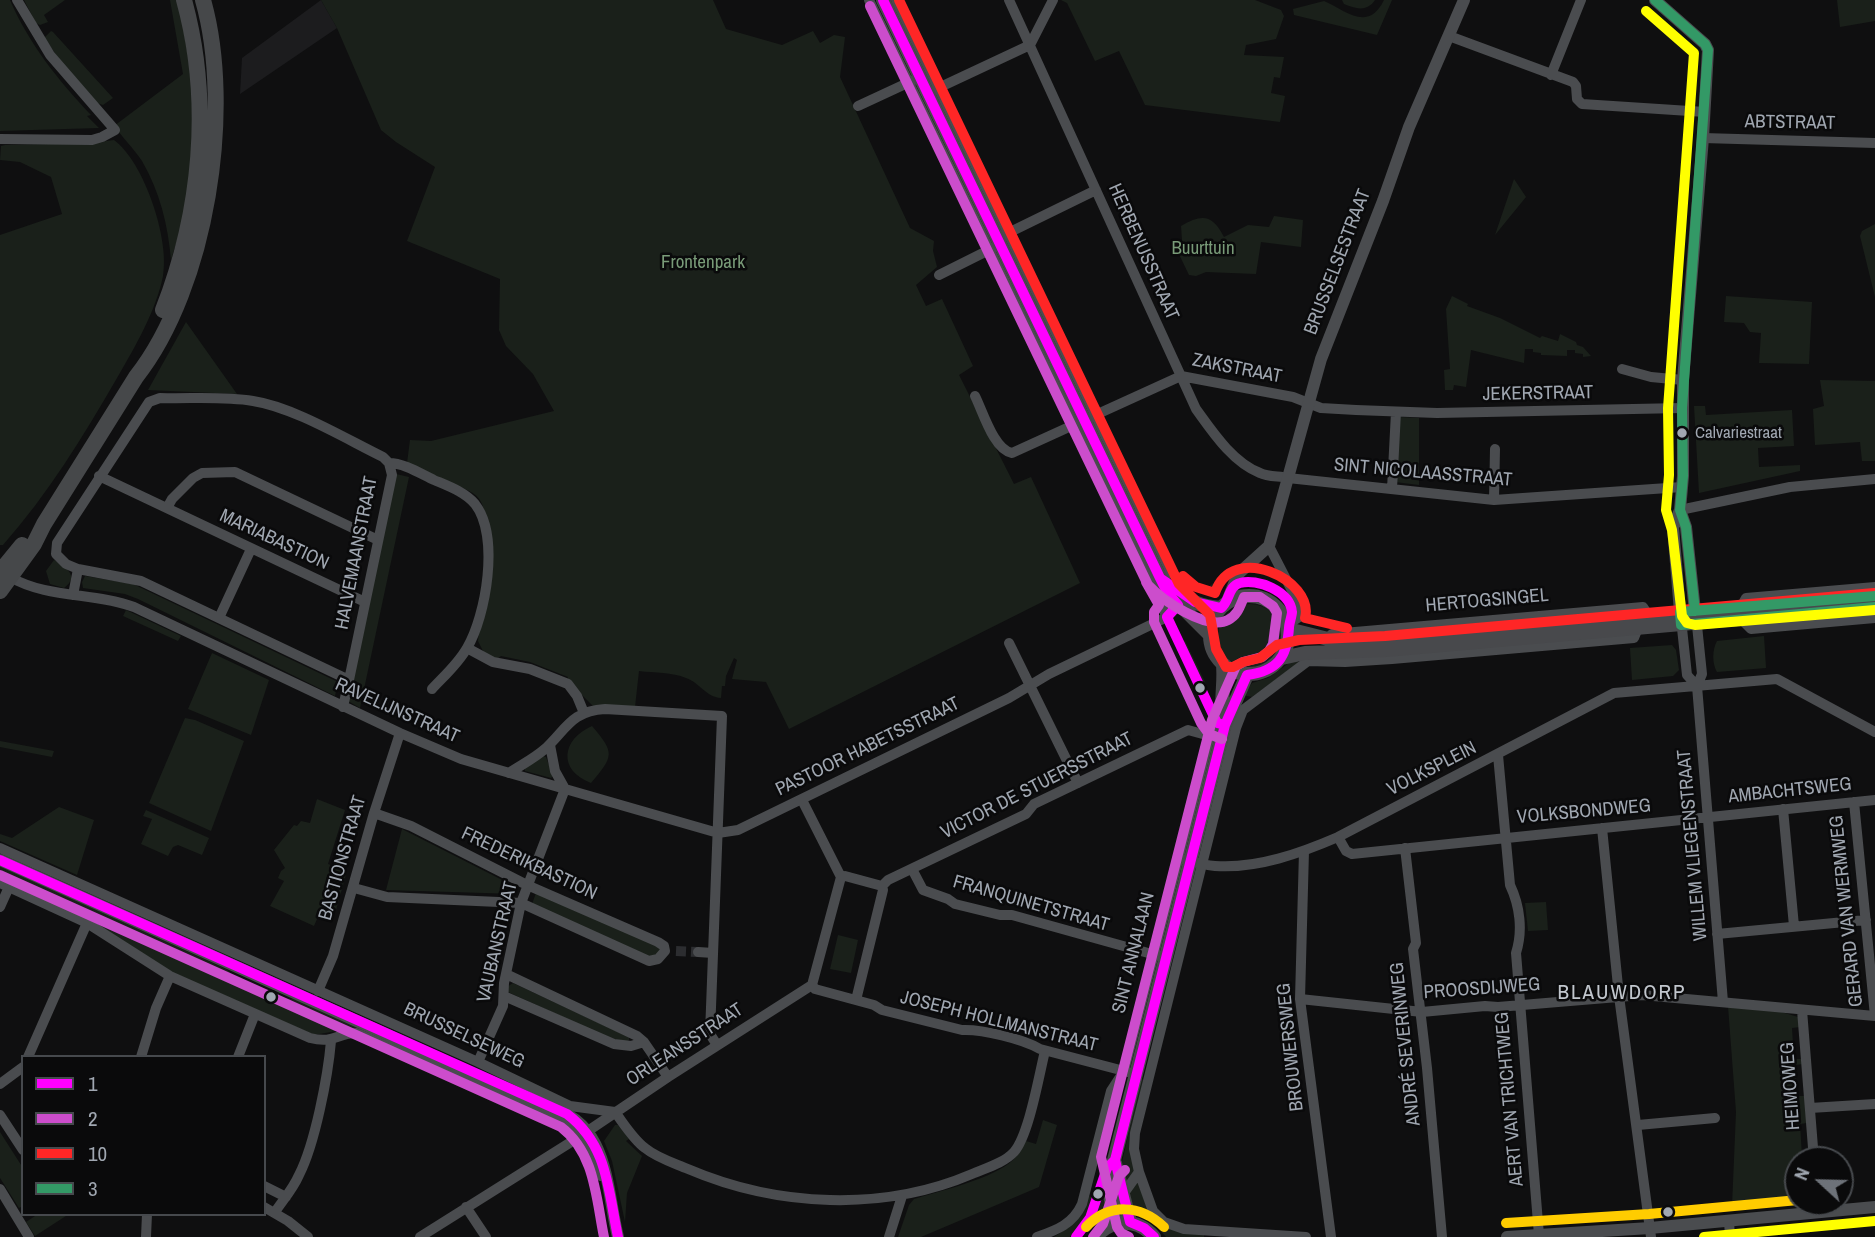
<!DOCTYPE html>
<meta charset="utf-8">
<style>
body{margin:0}
#map{position:relative;width:1875px;height:1237px;overflow:hidden;background:#0f0f10;font-family:"Archivo Narrow",sans-serif}
canvas{display:block}
.legend{position:absolute;left:21px;top:1055px;width:245px;height:161px;box-sizing:border-box;background:#0a0a0b;border:2px solid #46494d;margin:0;padding:9px 12px;list-style:none;font-size:21px;color:#a0a7b1}
.legend li{display:flex;align-items:center;gap:14px;height:35px}
.legend b{width:35px;border:2px solid #46494d}
.north{position:absolute;left:1784px;top:1146px;width:70px;height:70px;box-sizing:border-box;background:#0a0a0b;border:2px solid #46494d;border-radius:50%;rotate:292deg;font-size:19px;font-weight:700;line-height:28px;text-align:center;color:#a0a7b1}
.north::after{content:'';display:block;margin:auto;width:24px;height:32px;background:#6d7279;clip-path:polygon(50% 0,100% 100%,50% 72%,0 100%)}
</style>
<div id="map">
<canvas width="1875" height="1237"></canvas>
<ul class="legend">
<li><b style="height:9px;background:#f0f"></b>1</li>
<li><b style="height:9px;background:#cc4dcc"></b>2</li>
<li><b style="height:9px;background:#ff2626"></b>10</li>
<li><b style="height:9px;background:#396"></b>3</li>
</ul>
<div class="north">N</div>
</div>
<script>
const g = document.querySelector('canvas').getContext('2d');
g.lineJoin = 'round';
function fill(path, color) { g.fillStyle = color; g.fill(path, 'evenodd'); }
function strokePath(path, color, width, dash) { g.strokeStyle = color; g.lineWidth = width; g.lineCap = dash ? 'butt' : 'round'; g.setLineDash(dash || []); g.stroke(path); }
function label(font, color, halo, rows, align = 'center') {
  g.font = font + ' "Archivo Narrow",sans-serif'; g.lineWidth = 5; g.setLineDash([]); g.textBaseline = 'middle'; g.strokeStyle = halo; g.fillStyle = color; for (const [text, x, y, turn = 0] of rows) {
    g.save(); g.translate(x, y); g.rotate((+turn || 0) * Math.PI / 180); g.textAlign = isNaN(turn) ? turn : align; if (halo) g.strokeText(text, 0, 0); g.fillText(text, 0, 0); g.restore();
  }
}
fill(new Path2D(`
 M321,0L337,28L240,94L242,58Z`), '#1c1c1e');
fill(new Path2D(`
 M0,0H10C29,44 58,80 91,115L87,116L99,128L0,131Z
 M24,0H65L44,15L48,22L40,25L36,23Z
 M170,0H179L196,109L190,199L171,260C168,225 160,192 142,161C134,149 123,138 114,126L183,74Z
 M321,0H713L726,29L782,45L813,31L820,43L834,35L845,37L840,77L910,228L934,241L933,251L937,267L916,285L926,306L942,299L973,366L959,375L1014,484L1031,477L1080,583L789,729L766,682L732,679L737,660L734,658L726,676L725,686H722L721,698C706,697 700,683 686,678C672,672 655,673 639,671L635,707L593,706L567,680L568,677L530,662L501,656L497,659L484,653L478,641C483,614 492,526 482,504C479,497 474,493 467,490L407,463L410,440L431,441L554,411L533,374L506,346L499,330L500,279L407,241L435,167L396,142L381,130L337,28Z
 M1061,0H1255L1281,10L1284,16L1276,39L1246,45L1244,55L1284,57L1280,78L1274,77L1271,93L1285,96L1280,122L1145,105L1119,51L1095,61L1067,3Z
 M1342,0H1375C1367,12 1356,9 1344,4Z
 M1384,0H1392L1377,35L1294,15L1293,9L1324,1C1345,10 1368,33 1384,0Z
 M1837,0H1875V21L1840,27Z
 M51,31L53,32L113,98L103,105L97,103L65,67L44,38Z
 M114,140C144,162 170,239 163,276C156,311 135,347 117,378C83,437 48,494 3,545H0V235L62,214L51,177L20,162L0,160L1,146L5,145L92,143Z
 M1514,179L1526,197L1495,235Z
 M1274,216L1303,220L1301,247L1261,242L1256,274L1206,272L1196,276L1189,275L1175,246L1182,240L1181,226C1202,214 1212,214 1224,237L1248,225L1269,227Z
 M1875,224V297L1860,236L1862,231Z
 M1452,296L1468,304L1467,306L1500,318L1540,338L1542,336L1558,341L1560,334L1576,342L1577,345L1583,347L1591,356L1583,357V354L1575,353V350H1567V356L1541,355V353L1533,352V349H1525L1524,363L1471,350L1466,387L1454,385L1453,390H1445L1444,370L1450,369L1446,309Z
 M1726,296L1812,302L1809,364L1759,363L1761,333L1750,332L1744,323L1724,322Z
 M186,322L237,394L148,390Z
 M1820,380L1875,381V461H1862L1860,442L1815,445L1813,409L1824,406Z
 M1694,406H1705L1706,415L1792,410L1794,446L1758,448L1759,467L1800,465V471L1699,493Z
 M1399,417L1419,418V485L1395,482Z
 M396,474L409,477L360,708L348,701Z
 M54,560C66,567 80,576 64,588L50,584L46,571Z
 M1238,565C1233,577 1220,591 1205,594L1204,590Z
 M85,576L133,584L338,682L335,696L138,599L125,594L83,588L82,582Z
 M1218 636a32 32 0 1 1 64 0a32 32 0 1 1-64 0Z
 M126,610L181,636L178,641L123,616Z
 M1764,636L1766,668L1717,672C1712,664 1712,650 1717,641Z
 M1185,641L1207,686L1203,688L1181,642Z
 M1672,645L1676,650L1679,670L1673,676L1632,680L1630,648Z
 M212,653L269,680L251,735L188,709Z
 M1300,658L1297,664L1252,697L1243,695L1252,683L1268,678L1289,663Z
 M185,718L195,720L244,741L211,831L149,803Z
 M592,726C615,753 614,756 591,783C557,770 562,739 592,726Z
 M0,741L54,751L52,757L0,747Z
 M543,756L546,757L553,776L551,778L525,771V767Z
 M317,799L345,810L328,864L347,871L336,910L323,905L314,926L270,906L284,881L278,878L281,871L285,868L274,850L294,825L297,826L301,821L310,823Z
 M59,807L94,820L77,875L0,841V834L12,838Z
 M146,810L209,838L202,855L178,845L173,847L168,856L141,844L152,819L143,816Z
 M402,829L516,887L517,894L386,890Z
 M0,866L226,969L242,983L274,998L297,999L360,1028H353L314,1035L171,972L0,879Z
 M536,893L661,946V953L648,957L532,904Z
 M1546,902L1548,930L1528,931L1525,903Z
 M838,935L858,940L851,973L830,969Z
 M513,983L629,1037V1040L627,1042L609,1038L508,992L507,987Z
 M1728,1006L1778,1011L1798,1017L1800,1027L1792,1028L1794,1059H1802L1803,1064L1795,1065L1797,1096H1805L1807,1123L1800,1124L1802,1156H1810L1811,1160H1798V1198L1749,1202L1747,1205L1732,1206L1736,1112Z
 M1123,1077L1126,1078L1102,1165L1097,1164L1089,1196L1095,1199C1090,1213 1081,1227 1070,1237H1054L1069,1227L1115,1093Z
 M1141,1079L1145,1080L1132,1135L1152,1213L1204,1235V1237H1166L1153,1222L1132,1210L1122,1162Z
 M1043,1120L1057,1125L1039,1187L921,1237H898L909,1205L914,1199C940,1191 995,1178 1013,1160C1018,1155 1022,1147 1026,1141L1036,1144Z
 M615,1125H618L629,1139L626,1141L642,1156L627,1193L625,1222L612,1161L604,1141Z
 M0,1132L23,1168V1206L19,1208L0,1178Z
 M1104,1187L1107,1211L1088,1228L1082,1237H1078L1093,1218Z
 M38,1214H69L35,1236L26,1222Z`), '#1a201a');
strokePath(new Path2D(`
 M676,951L698,952`), '#2c2d30', 10, [10, 5]);
strokePath(new Path2D(`
 M869,0L1167,617
 M896,0L1171,573L1160,578
 M1009,0L1196,409C1212,431 1232,462 1260,473C1268,477 1279,476 1288,478L1494,500L1682,487
 M1449,36L1573,82L1576,86L1577,99L1582,104L1705,112
 M1030,45L1053,0
 M1551,75L1581,0
 M934,90L1030,45
 M858,106L914,80
 M1703,138L1875,143
 M0,139L92,140L102,137L115,130L50,55L17,0
 M1004,235L1096,190
 M939,275L993,248
 M1622,369L1651,377L1683,380
 M975,396C983,412 994,450 1012,453L1181,376L1293,397L1321,408L1356,410L1437,413L1682,408
 M389,463C404,463 421,474 434,480C448,486 465,492 475,504C500,536 486,616 467,648C458,664 444,676 432,689
 M99,476L365,602
 M1392,489L1396,412
 M1494,500L1495,449
 M167,508L172,499L193,478L202,473L235,472L378,540
 M1680,510L1790,487L1875,479
 M1269,546L1302,610L1299,617L1287,625
 M10,577C48,599 94,592 134,607L400,733L461,759L718,833L738,830L1009,698L1049,674L1167,617L1178,605
 M73,595L78,569
 M1741,607L1746,598L1875,587
 M1696,616L1702,674L1697,686L1723,1002
 M219,618L251,549
 M1681,619L1687,675L1697,686
 M1743,621L1751,629L1875,618
 M1327,639L1332,634L1643,607L1649,616
 M1009,643L1078,783
 M467,648L493,662L530,669L568,684L577,696L584,713
 M343,707L349,680L392,475L389,463L383,457C346,439 293,407 253,401C223,396 190,399 160,398L149,402L57,543L56,554L66,564L78,569L141,581L349,680
 M1498,755L1510,885C1520,906 1523,931 1516,953L1539,1235
 M509,773C521,765 535,758 546,748C567,728 572,711 605,709L722,716L710,1034L717,1045
 M802,800L841,877
 M1783,809L1794,926
 M374,813L411,826L527,885L658,942L664,946L665,951
 M1602,828L1619,996L1651,1237
 M1338,837L1346,851L1352,854L1875,800
 M0,848L478,1062L570,1106L615,1112
 M1405,848L1416,943L1413,949L1427,1068L1442,1237
 M1304,851L1300,999L1331,1237
 M1178,858C1190,861 1203,865 1215,866C1257,869 1301,853 1338,837L1614,693L1777,679L1875,732
 M912,869L923,890L948,899L955,904L1000,915H1012L1159,956
 M841,877L845,876L882,886
 M0,883L87,923L170,976L310,1038C335,1044 336,1033 357,1033L538,1112L552,1111
 M882,886L888,880L1026,814L1034,804L1188,730L1210,736
 M354,888L387,897L521,903L649,961L658,959L665,951
 M0,907L9,887
 M1717,934L1866,920
 M698,952L713,953
 M506,974L637,1036L644,1042L668,1077
 M812,985L815,989L874,1005L882,1010L962,1030C982,1029 1023,1039 1040,1049L1128,1072
 M812,985L841,877
 M318,991L333,956L374,813L400,733
 M504,996L614,1044L631,1046L644,1042
 M1300,999L1422,1012L1485,1006L1498,1007L1642,995L1875,1016L1854,802
 M856,1000L883,890L882,886
 M1802,1010L1814,1160
 M28,1057L87,923
 M141,1057L156,1008L170,976
 M238,1057L255,1014
 M478,1062L503,1006L504,983L521,903L565,789L555,771L550,745
 M0,1084L23,1067
 M1810,1108L1875,1104
 M615,1112C624,1124 633,1139 645,1148C657,1158 674,1163 688,1169C777,1207 883,1212 972,1174C986,1168 1004,1163 1014,1152C1029,1135 1039,1075 1045,1051
 M0,1115L23,1150
 M1638,1125L1715,1118
 M264,1186L286,1197
 M0,1189L29,1237
 M1124,1193L1139,1172
 M1817,1202L1818,1213
 M264,1207L288,1221L308,1237
 M466,1207L486,1237
 M275,1212C283,1200 293,1189 299,1175C315,1144 328,1076 331,1041
 M1729,1221L1730,1237
 M146,1237L147,1214
 M420,1237L579,1137L668,1077L812,985
 M889,1237L902,1196
 M1037,1237C1057,1230 1073,1224 1082,1204L1111,1091L1124,1071L1210,736L1224,729
 M1306,1237L1184,1229L1164,1222L1153,1211L1139,1172L1134,1149L1135,1133L1236,728L1243,710L1308,661L1345,662L1392,659L1634,638L1638,628`), '#4a4c4f', 10);
strokePath(new Path2D(`
 M1655,0L1705,44L1708,50L1703,138L1683,380V476L1680,510L1673,527L1680,612
 M1680,510L1686,527L1695,611
 M1226,604L1238,574L1269,546L1321,359L1383,201L1409,127L1464,0
 M0,860L547,1107C609,1120 606,1188 618,1237
 M553,1112L586,1145L601,1175
 M1507,1237L1650,1228L1875,1207`), '#4a4c4f', 12);
strokePath(new Path2D(`
 M883,0L1167,592L1210,635
 M1173,586C1187,601 1201,607 1221,608
 M1210 635a39 39 0 1 1 78 0a39 39 0 1 1-78 0Z
 M1288,629L1340,642H1363L1875,596
 M1282,658L1305,653L1386,650L1875,607
 M1223,665C1225,685 1219,705 1225,725
 M1115,1163L1130,1222
 M1115,1223L1110,1194V1176L1225,725L1247,675
 M1096,1237C1111,1218 1138,1218 1154,1237`), '#48494c', 14);
strokePath(new Path2D(`
 M163,310C201,212 212,102 184,0
 M0,572L22,545
 M0,591L34,544L44,524L136,377C207,287 234,109 203,0`), '#46484a', 16);
strokePath(new Path2D(`
 M883,0L1160,578L1195,602L1221,608C1230,601 1228,586 1240,583C1257,578 1290,591 1292,612C1292,616 1289,623 1289,628C1287,657 1278,671 1247,675L1225,725L1115,1160L1130,1222L1144,1228L1154,1237
 M1159,576L1167,592L1178,605L1167,617L1217,723L1225,725
 M0,860L567,1114C608,1145 608,1190 618,1237
 M1076,1237L1090,1218L1107,1168L1115,1160`), '#f0f', 10);
strokePath(new Path2D(`
 M870,6L1148,585C1162,600 1207,631 1228,620C1238,615 1240,606 1244,597H1260L1273,606L1277,613L1273,644L1269,651L1262,657L1243,662L1236,666L1212,720L1101,1157L1117,1227L1121,1233L1129,1237
 M1146,582L1159,605L1154,612V622L1201,723L1209,734L1222,739
 M0,875L561,1127C595,1153 596,1198 604,1237
 M1093,1237L1103,1224L1119,1176L1125,1170`), '#cc4dcc', 10);
strokePath(new Path2D(`
 M899,0L1179,584L1210,615L1216,649L1226,667H1233L1243,662L1260,658L1277,645L1299,640L1385,636L1874,593
 M1183,576L1196,587L1215,593C1232,541 1315,580 1305,618L1347,628`), '#ff2626', 10);
strokePath(new Path2D(`
 M1655,0L1705,44L1708,50L1682,408L1683,476L1680,510L1686,527L1695,611
 M1875,596L1680,612L1681,625L1875,607`), '#396', 10);
strokePath(new Path2D(`
 M1646,11L1694,53L1668,408L1669,475L1666,510L1672,530L1682,616L1687,623L1695,625L1875,610
 M1704,1237L1875,1221`), '#ff0', 10);
strokePath(new Path2D(`
 M1506,1223L1649,1214L1798,1200
 M1086,1227C1109,1203 1140,1204 1164,1227`), '#fc0', 10);
for (const [x, y, r, color] of [
 [1682,433,6,"#a0a7b1"],
 [1200,688,6,"#a0a7b1"],
 [271,997,6,"#a0a7b1"],
 [1098,1194,6,"#a0a7b1"],
 [1668,1212,6,"#a0a7b1"]
]) { const dot = new Path2D(); dot.arc(x, y, r, 0, 2 * Math.PI); g.fillStyle = color; g.fill(dot); strokePath(dot, '#0a0a0b', 2.5); }
label('17px', '#a0a7b1', '#0a0a0b', [
 ["Calvariestraat",1695,433]
], 'left');
label('19px', '#a0a7b1', '#0a0a0b', [
 ["ABTSTRAAT",1790,123,1],
 ["HERBENUSSTRAAT",1143,252,66],
 ["BRUSSELSESTRAAT",1338,262,-69],
 ["ZAKSTRAAT",1237,369,11],
 ["JEKERSTRAAT",1538,394,-1],
 ["SINT NICOLAASSTRAAT",1423,473,5],
 ["MARIABASTION",274,540,25],
 ["HALVEMAANSTRAAT",357,553,-79],
 ["HERTOGSINGEL",1487,601,-5],
 ["RAVELIJNSTRAAT",397,711,24],
 ["PASTOOR HABETSSTRAAT",868,747,-26],
 ["VOLKSPLEIN",1432,769,-27],
 ["VICTOR DE STUERSSTRAAT",1037,786,-27],
 ["AMBACHTSWEG",1790,791,-6],
 ["VOLKSBONDWEG",1584,812,-5],
 ["WILLEM VLIEGENSTRAAT",1693,845,-95],
 ["BASTIONSTRAAT",343,858,-74],
 ["FREDERIKBASTION",529,864,25],
 ["FRANQUINETSTRAAT",1031,904,16],
 ["GERARD VAN WERMWEG",1847,911,-96],
 ["VAUBANSTRAAT",498,942,-77],
 ["SINT ANNALAAN",1134,953,-76],
 ["PROOSDIJWEG",1482,989,-4],
 ["JOSEPH HOLLMANSTRAAT",999,1022,14],
 ["BRUSSELSEWEG",464,1036,25],
 ["ANDRÉ SEVERINWEG",1406,1044,-96],
 ["ORLEANSSTRAAT",685,1045,-33],
 ["BROUWERSWEG",1291,1047,-96],
 ["HEIMOWEG",1791,1086,-94],
 ["AERT VAN TRICHTWEG",1510,1099,-95]
]);
label('19px', '#799b78', '#0a0a0b', [
 ["Buurttuin",1203,249],
 ["Frontenpark",703,263]
]);
g.letterSpacing = '2px';
label('21px', '#c1c6cd', '#0a0a0b', [
 ["BLAUWDORP",1622,993]
]);
g.letterSpacing = '0px';
</script>
